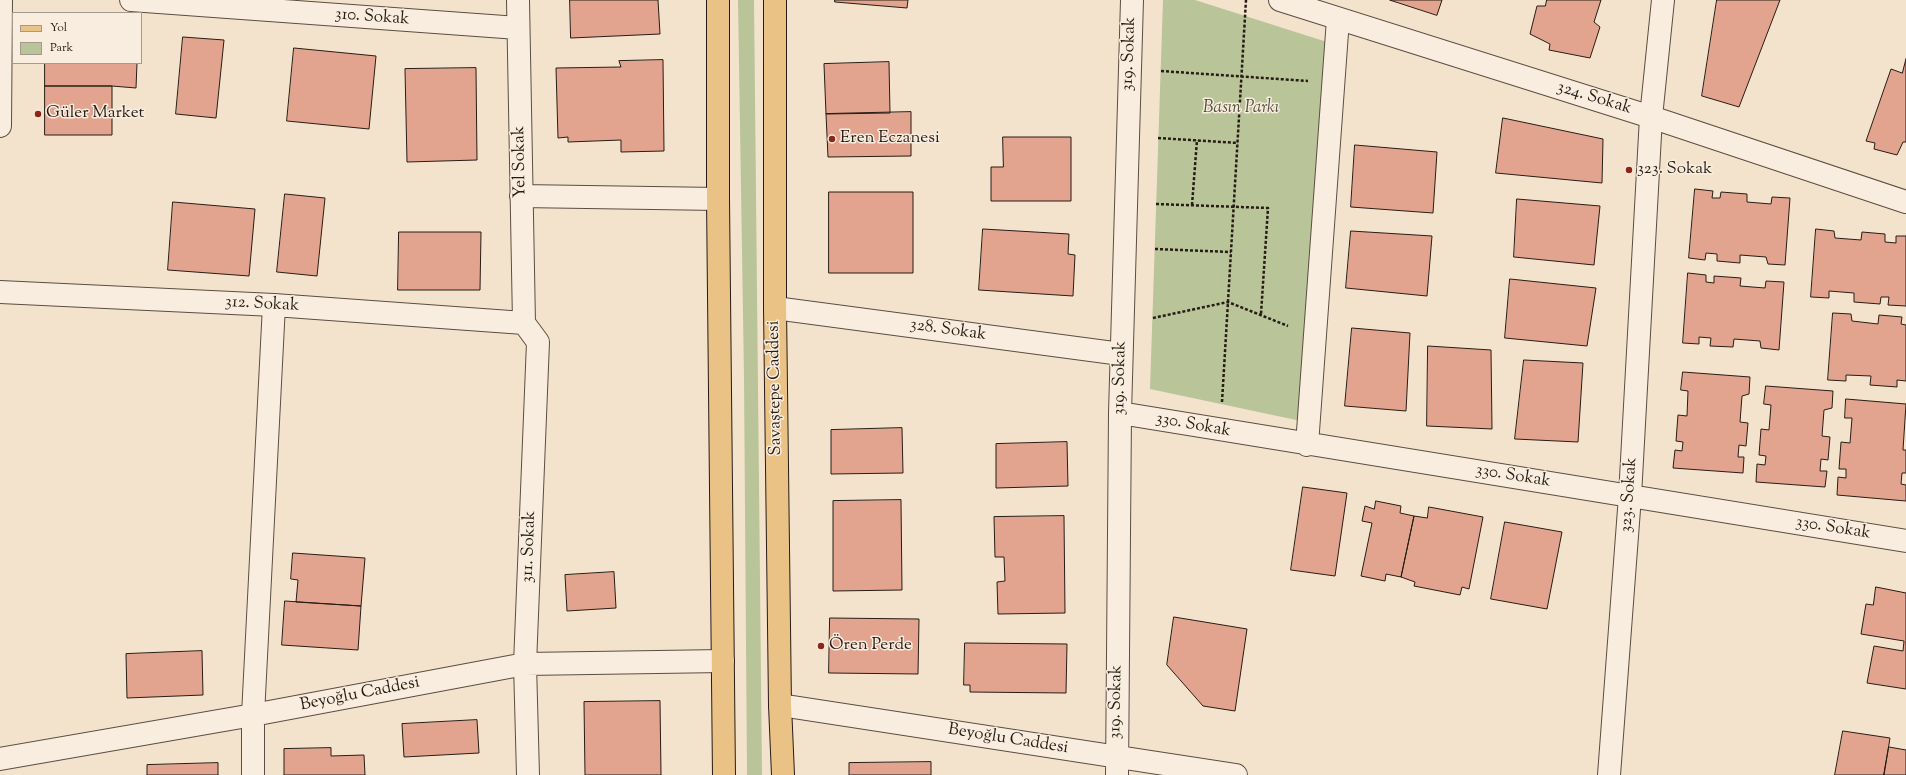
<!DOCTYPE html>
<meta charset="utf-8">
<style>
body{margin:0}
#map{position:relative;width:1906px;height:775px;overflow:hidden;background:#f4e3cc;font-family:"Sorts Mill Goudy",serif}
canvas{display:block}
.legend{position:absolute;left:12px;top:12px;width:130px;height:52px;box-sizing:border-box;background:#f8edde;border:1px solid #a4998d;margin:0;padding:5px 7px;list-style:none;font-size:12px;color:#271c14}
.legend li{display:flex;align-items:center;gap:8px;height:20px}
.legend b{width:20px;border:1px solid #a4998d}
</style>
<div id="map">
<canvas width="1906" height="775"></canvas>
<ul class="legend">
<li><b style="height:5px;background:#eac286"></b>Yol</li>
<li><b style="height:11px;background:#b9c499"></b>Park</li>
</ul>
</div>
<script>
const g = document.querySelector('canvas').getContext('2d');
g.lineJoin = 'round';
function fill(path, color) { g.fillStyle = color; g.fill(path, 'evenodd'); }
function strokePath(path, color, width, dash) { g.strokeStyle = color; g.lineWidth = width; g.lineCap = dash ? 'butt' : 'round'; g.setLineDash(dash || []); g.stroke(path); }
function label(font, color, halo, rows, align = 'center') {
  g.font = font + ' "Sorts Mill Goudy",serif'; g.lineWidth = 3; g.setLineDash([]); g.textBaseline = 'middle'; g.strokeStyle = halo; g.fillStyle = color; for (const [text, x, y, turn = 0] of rows) {
    g.save(); g.translate(x, y); g.rotate((+turn || 0) * Math.PI / 180); g.textAlign = isNaN(turn) ? turn : align; if (halo) g.strokeText(text, 0, 0); g.fillText(text, 0, 0); g.restore();
  }
}
fill(new Path2D(`
 M738,0H754L762,775H747L744,378Z
 M1163,0H1195L1327,42L1301,421L1150,389Z`), '#b9c499');
const building = new Path2D(`
 M570,0H658L660,34L571,38Z
 M835,0H908L907,8L835,2Z
 M1390,0H1442L1437,15Z
 M1547,0H1601L1594,22L1600,27L1590,58L1549,50L1550,44L1530,34L1537,6H1545Z
 M1717,0H1780L1739,107L1702,96Z
 M183,37L224,40L216,118L176,114Z
 M294,48L376,56L369,129L287,121Z
 M1906,59V142H1903L1897,155L1874,149L1875,143L1866,141L1891,69L1902,73Z
 M663,60L664,151L621,152V140L568,142V137L558,138L556,68L621,67L619,61Z
 M889,62L890,113L826,114L824,64Z
 M45,63H137L136,88L112,86H45Z
 M476,68L477,160L407,162L405,69Z
 M45,86H112V135H45Z
 M911,112V156L828,157L826,114Z
 M1503,118L1603,139L1602,183L1496,173Z
 M1003,137H1071V201H991V167H1003Z
 M1355,145L1437,152L1433,213L1351,207Z
 M1695,189L1713,191L1712,198H1720L1721,192L1747,194V202L1771,204L1772,197L1790,198L1785,265L1768,264L1766,257L1740,255V263L1717,261V254L1706,253L1705,260L1689,258Z
 M829,192H913V273H829Z
 M285,194L325,198L317,276L277,272Z
 M1517,199L1600,206L1594,265L1514,257Z
 M173,202L255,209L249,276L168,270Z
 M983,229L1069,234L1068,254L1075,255L1073,296L979,290Z
 M1816,229L1834,231L1835,238L1861,240L1862,232L1885,234V242L1896,243V236H1906V306L1888,305L1889,297H1881L1880,304L1854,302V293L1829,291V298L1811,297Z
 M1351,231L1432,236L1427,296L1346,288Z
 M399,232H481L480,290H398Z
 M1688,273L1706,275V282L1714,283V276L1741,278L1740,286L1765,288L1766,281L1784,282L1779,350L1761,348L1760,341L1734,339L1733,347L1710,346L1711,338L1699,337V344L1683,343Z
 M1510,279L1596,288L1587,346L1505,338Z
 M1833,313L1851,314L1852,321L1878,324L1879,315L1902,317L1901,324L1906,325V381L1897,380V387L1870,385L1871,376L1846,375V381L1828,380Z
 M1352,328L1410,333L1406,411L1345,406Z
 M1428,346L1491,350L1492,429L1427,426Z
 M1524,360L1583,363L1578,442L1515,439Z
 M1683,372L1750,377L1749,394L1742,396L1740,422L1748,423L1746,446L1739,445L1738,457H1744L1743,473L1673,468L1675,450L1682,451L1683,442L1676,441L1678,415L1687,416L1688,391L1681,390Z
 M1766,386L1833,391L1832,408L1824,410L1822,436L1830,437L1828,460L1821,459L1820,471H1827L1825,487L1756,482L1757,464L1765,465L1766,456L1759,455L1761,429L1769,430L1771,405L1764,404Z
 M1846,399L1906,404L1903,450H1906V473H1902L1901,484L1906,485V501L1837,495L1838,477L1846,478V469H1839L1841,442L1850,443L1852,418H1845Z
 M902,428L903,473L831,474V430Z
 M1067,442L1068,486L996,488V444Z
 M1303,487L1347,493L1335,576L1291,570Z
 M901,500L902,590L833,591V501Z
 M1376,501L1401,506L1400,513L1414,516L1401,577L1386,574L1385,581L1361,576L1372,523L1362,521L1365,506L1374,509Z
 M1429,507L1483,517L1469,589L1462,587L1460,595L1414,586L1415,582L1401,577L1414,516L1427,518Z
 M1064,516L1065,613L998,614L997,582L1005,581L1004,557H995L994,517Z
 M1505,522L1562,532L1547,609L1491,599Z
 M293,553L365,558L361,606L296,602L298,580L291,579Z
 M614,572L616,608L567,611L565,575Z
 M1876,587L1906,593V689L1867,683L1874,646L1903,651L1904,641L1861,634L1866,604L1873,605Z
 M285,601L361,606L358,650L282,645Z
 M1174,617L1247,629L1235,711L1203,706L1167,665Z
 M830,618L919,619L918,674L829,673Z
 M965,643L1067,644L1066,693L970,692V685H964Z
 M202,651L203,695L127,698L126,654Z
 M660,701L661,775H585L584,702Z
 M477,720L479,753L404,757L402,724Z
 M1843,731L1890,738L1884,775H1835Z
 M1889,747L1906,750V775H1884Z
 M331,748V756L364,755L365,775H284V749Z
 M931,762V775H849V763Z
 M218,763V775H147V765Z`);
fill(building, '#e2a48f');
strokePath(building, '#271c14', 1);
const minor = new Path2D(`
 M131,0L518,28
 M518,0L524,323
 M1280,0L1651,117L1906,202
 M0,126L1,0
 M521,196L718,199
 M0,292L274,305L524,323
 M775,308L1121,354
 M524,323L538,342L525,664L528,775
 M1120,413L1906,541
 M1307,445L1338,19
 M780,705L1236,775
 M0,759L253,715L525,664L723,661
 M253,775V715L274,305
 M1117,775L1120,413L1132,0
 M1609,775L1630,496L1651,117L1663,0`);
const major = new Path2D(`
 M718,0V199L724,775
 M775,0V308L780,705L783,775`);
strokePath(minor, '#5a4e42', 24);
strokePath(major, '#271c14', 24);
strokePath(new Path2D(`
 M1161,71L1308,81
 M1158,138L1238,143
 M1156,204L1268,208L1261,314
 M1192,205L1197,140
 M1155,249L1231,252
 M1153,318L1228,302L1288,326
 M1222,402L1246,0`), '#271c14', 2.5, [3, 2]);
strokePath(minor, '#f8edde', 22);
strokePath(major, '#eac286', 22);
for (const [x, y, r, color] of [
 [38,114,4,"#8f2418"],
 [832,139,4,"#8f2418"],
 [1629,170,4,"#8f2418"],
 [821,646,4,"#8f2418"]
]) { const dot = new Path2D(); dot.arc(x, y, r, 0, 2 * Math.PI); g.fillStyle = color; g.fill(dot); strokePath(dot, '#f8edde', 1.5); }
label('17px', '#271c14', '#f8edde', [
 ["310. Sokak",372,18,4],
 ["319. Sokak",1130,54,-88],
 ["324. Sokak",1594,99,17],
 ["Yel Sokak",521,162,-91],
 ["312. Sokak",262,305,3],
 ["328. Sokak",948,331,8],
 ["319. Sokak",1121,378,-89],
 ["Savaştepe Caddesi",776,388,-91],
 ["330. Sokak",1193,426,10],
 ["330. Sokak",1513,477,9],
 ["323. Sokak",1630,495,-86],
 ["330. Sokak",1833,529,9],
 ["311. Sokak",530,547,-88],
 ["Beyoğlu Caddesi",360,695,-11],
 ["319. Sokak",1117,702,-89],
 ["Beyoğlu Caddesi",1008,740,9]
]);
label('italic 17px', '#534e3c', '#f8edde', [
 ["Basın Parkı",1241,109]
]);
label('17px', '#271c14', '#f8edde', [
 ["Güler Market",46,114],
 ["Eren Eczanesi",840,139],
 ["323. Sokak",1637,170],
 ["Ören Perde",829,646]
], 'left');
</script>
